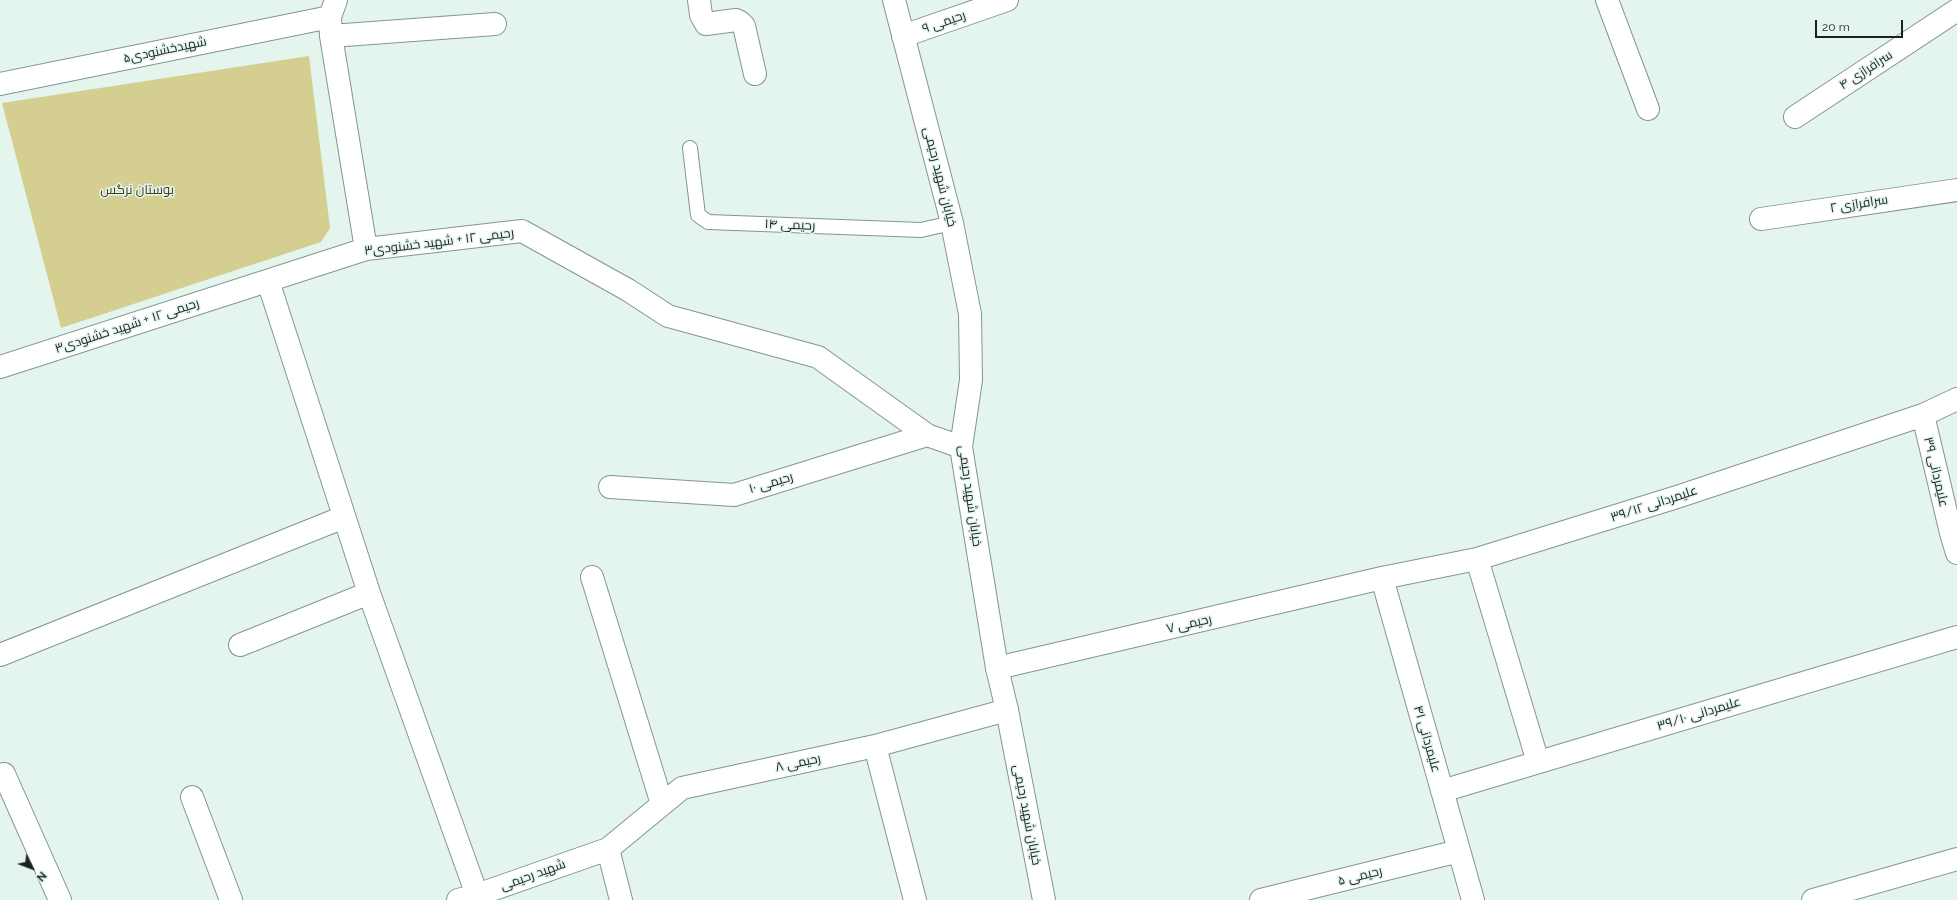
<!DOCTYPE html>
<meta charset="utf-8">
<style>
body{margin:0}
#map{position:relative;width:1957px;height:900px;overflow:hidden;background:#e4f5ee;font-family:Raleway,sans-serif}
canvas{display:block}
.north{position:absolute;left:12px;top:848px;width:40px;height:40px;-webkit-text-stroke:3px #e4f5ee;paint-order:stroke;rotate:132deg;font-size:11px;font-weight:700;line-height:16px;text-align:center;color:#1c2220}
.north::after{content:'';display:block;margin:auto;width:14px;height:18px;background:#1c2220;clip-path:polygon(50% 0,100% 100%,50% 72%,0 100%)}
.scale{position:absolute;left:1815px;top:20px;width:88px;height:18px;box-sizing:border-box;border:2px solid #1c2220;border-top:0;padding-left:5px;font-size:12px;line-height:14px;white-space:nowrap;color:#1c2220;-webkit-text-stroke:3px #e4f5ee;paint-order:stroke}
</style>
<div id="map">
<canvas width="1957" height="900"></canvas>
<div class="north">N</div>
<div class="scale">20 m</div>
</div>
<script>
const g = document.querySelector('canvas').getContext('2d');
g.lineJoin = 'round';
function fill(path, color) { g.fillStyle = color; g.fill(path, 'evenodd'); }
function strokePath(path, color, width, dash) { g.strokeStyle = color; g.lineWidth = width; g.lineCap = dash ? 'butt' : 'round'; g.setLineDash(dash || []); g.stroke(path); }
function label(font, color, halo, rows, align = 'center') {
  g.font = font + ' Raleway,Cairo,sans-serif'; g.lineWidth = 3; g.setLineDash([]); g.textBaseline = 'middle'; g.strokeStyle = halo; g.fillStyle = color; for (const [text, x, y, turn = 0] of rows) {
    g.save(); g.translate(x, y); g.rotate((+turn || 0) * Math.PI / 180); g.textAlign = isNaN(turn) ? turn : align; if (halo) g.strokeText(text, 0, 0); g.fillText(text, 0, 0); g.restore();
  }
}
fill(new Path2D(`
 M309,56L330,228L321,242L61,328L2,103Z`), '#d5ce91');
const service = new Path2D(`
 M690,148L698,215L708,222L921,230L952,223`);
const minor = new Path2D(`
 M336,0L330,17L331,36L366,249
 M699,0L701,15L706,24L736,20L740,22L744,26L755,74
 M1607,0L1648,109
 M331,36L495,24
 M903,36L1007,0
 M0,84L330,17
 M1795,117L1957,10
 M1761,219L1957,190
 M268,281L369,593L477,895
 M0,367L366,249L522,231L628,290L668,316L818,357L927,435L961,447
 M1923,415L1951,533L1957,553
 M610,487L734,495L927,435
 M1477,559L1538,762
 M592,577L662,804
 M1382,578L1473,900
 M240,645L369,593
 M0,655L344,517
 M997,668L1382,578L1477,559L1677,497L1923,415L1957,399
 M875,746L915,900
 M4,774L60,900
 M1442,791L1957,637
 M192,797L231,900
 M608,849L621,900
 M458,900L477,895L608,849L682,788L875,746L1007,710
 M1261,900L1459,851
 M1813,900L1957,859`);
const tertiary = new Path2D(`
 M894,0L952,223L970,314L971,380L961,447L997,668L1007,710L1044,900`);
strokePath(service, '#85958f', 16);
strokePath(minor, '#85958f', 24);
strokePath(tertiary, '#85958f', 24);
strokePath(service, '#fff', 14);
strokePath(minor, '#fff', 22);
strokePath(tertiary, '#fff', 22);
label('13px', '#1c2220', '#e4f5ee', [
 ["رحیمی ۹",944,22,-19],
 ["شهیدخشنودی۵",165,50,-12],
 ["سرافرازی ۴",1866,70,-33],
 ["خیابان شهید رحیمی",940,177,76],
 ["سرافرازی ۲",1859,204,-9],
 ["رحیمی ۱۴",790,225,2],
 ["رحیمی ۱۲ + شهید خشنودی۳",439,242,-7],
 ["رحیمی ۱۲ + شهید خشنودی۳",127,326,-18],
 ["علیمردانی ۳۹",1936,472,77],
 ["رحیمی ۱۰",771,483,-17],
 ["خیابان شهید رحیمی",970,496,82],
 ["علیمردانی ۳۹/۱۲",1654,504,-18],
 ["رحیمی ۷",1189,624,-13],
 ["علیمردانی ۳۹/۱۰",1699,714,-17],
 ["علیمردانی ۴۱",1427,739,74],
 ["رحیمی ۸",798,763,-12],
 ["خیابان شهید رحیمی",1027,815,79],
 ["شهید رحیمی",533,875,-20],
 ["رحیمی ۵",1360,876,-14]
]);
label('13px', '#413d18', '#e4f5ee', [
 ["بوستان نرگس",137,190]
]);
</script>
